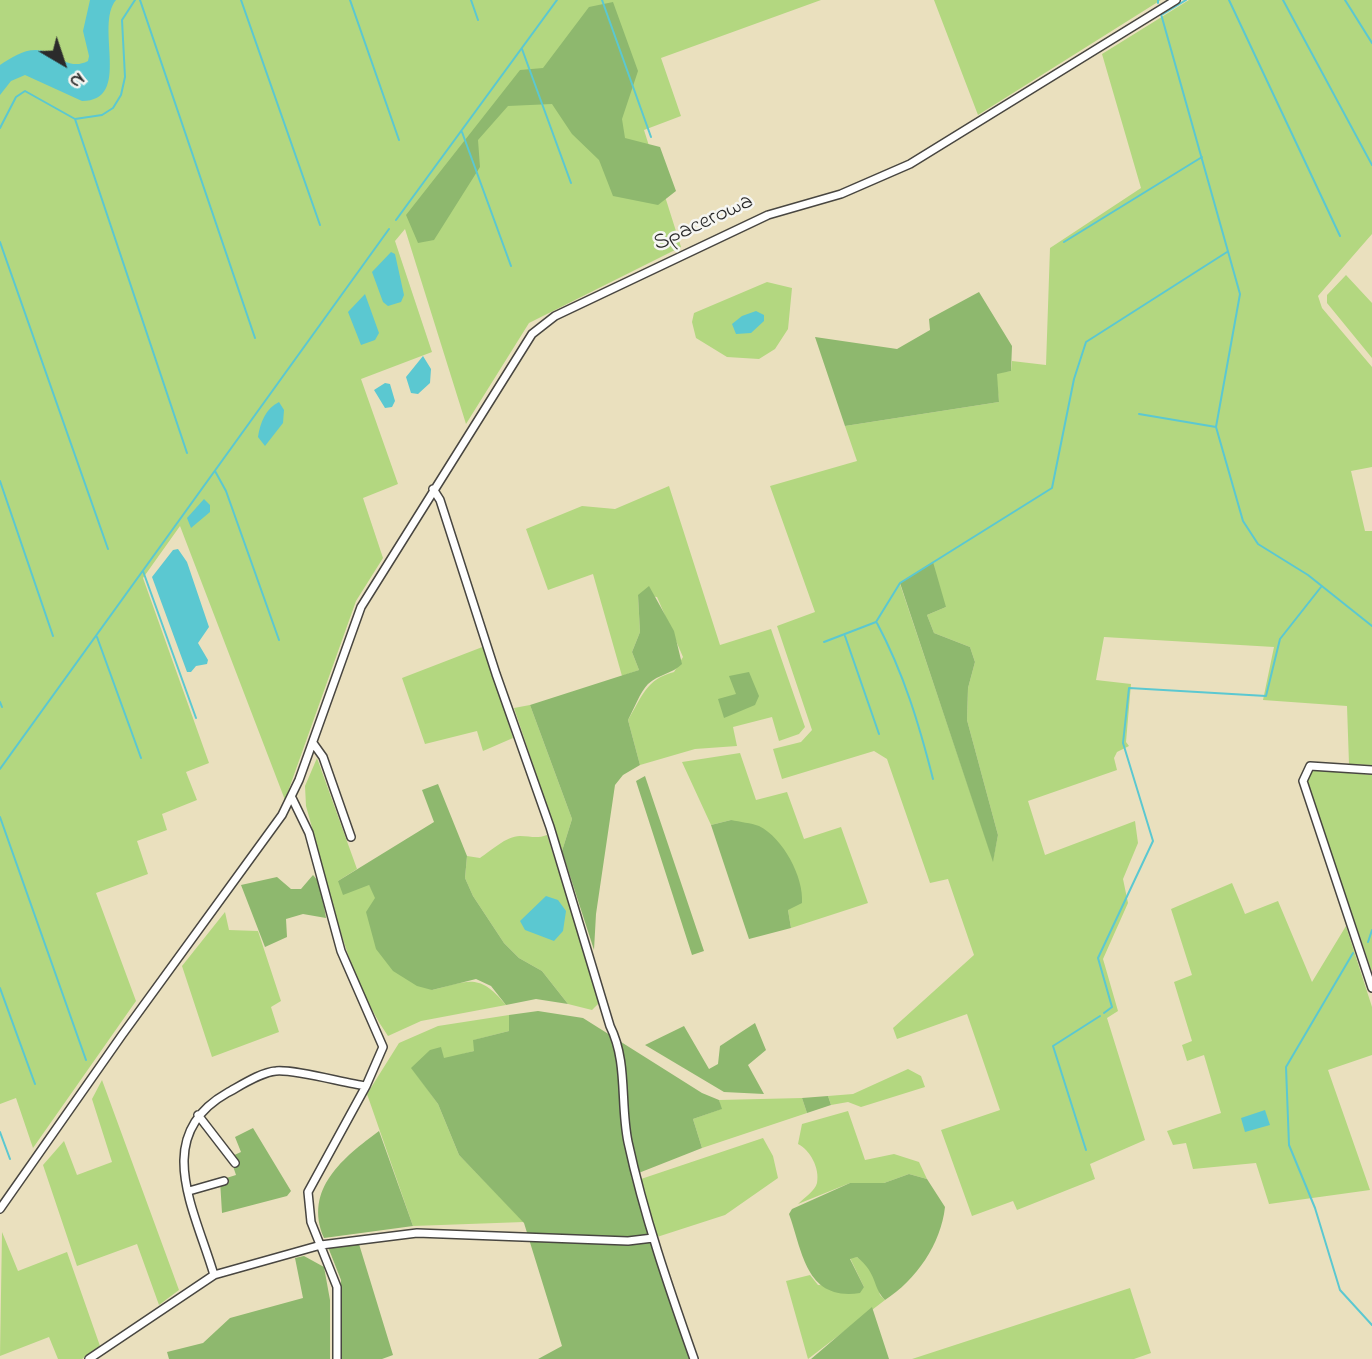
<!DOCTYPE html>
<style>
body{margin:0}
#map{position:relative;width:1372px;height:1359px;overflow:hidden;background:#eae0be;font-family:"Indie Flower",sans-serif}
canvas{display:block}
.north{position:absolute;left:28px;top:28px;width:70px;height:70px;-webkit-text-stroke:5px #f6f6f2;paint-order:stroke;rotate:141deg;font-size:19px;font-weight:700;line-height:28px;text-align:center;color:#2b2b2b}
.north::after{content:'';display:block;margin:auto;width:24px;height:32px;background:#2b2b2b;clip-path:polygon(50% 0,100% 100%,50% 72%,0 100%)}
</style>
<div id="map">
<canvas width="1372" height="1359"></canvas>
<div class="north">N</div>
</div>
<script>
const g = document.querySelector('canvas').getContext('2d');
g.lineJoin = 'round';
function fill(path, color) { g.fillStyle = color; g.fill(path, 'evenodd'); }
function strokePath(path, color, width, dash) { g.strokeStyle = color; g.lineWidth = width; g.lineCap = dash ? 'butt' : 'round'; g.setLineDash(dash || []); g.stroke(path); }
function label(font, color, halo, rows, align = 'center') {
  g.font = font + ' "Indie Flower",sans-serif'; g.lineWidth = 5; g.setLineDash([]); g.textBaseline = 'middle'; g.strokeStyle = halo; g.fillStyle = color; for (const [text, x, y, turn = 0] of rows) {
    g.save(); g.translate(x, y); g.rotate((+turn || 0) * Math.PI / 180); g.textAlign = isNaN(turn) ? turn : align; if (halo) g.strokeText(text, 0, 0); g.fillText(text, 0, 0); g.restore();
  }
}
fill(new Path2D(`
 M0,0H821L661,58L681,116L644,130L681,247L529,323L466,424L405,229L395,241L432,352L361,379L398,484L363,498L383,558L356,601L285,800L180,526L143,578L209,763L186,772L197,800L162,814L167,830L137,841L148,874L96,893L136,1001L33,1148L16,1098L0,1104Z
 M934,0H1161L978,115Z
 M1189,0H1372V234L1318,296L1322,308L1372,367V467L1351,471L1365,531H1372V765L1349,764L1347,706L1263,700L1274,647L1104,637L1096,680L1131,684L1126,742L1129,746L1117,752L1114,758L1117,770L1028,801L1045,855L1135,821L1138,843L1123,879L1128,903L1103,959L1118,1011L1107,1018L1145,1140L1090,1164L1095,1179L1017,1210L1013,1201L972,1216L941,1130L1000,1110L967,1014L897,1039L893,1028L974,955L948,879L930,883L887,759L874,751L782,779L773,749L801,742L812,730L777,626L815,612L770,486L857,461L845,426L999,402L996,373L1011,371L1012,361L1046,365L1050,248L1141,188L1102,54ZM900,584L946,607L927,615L934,633L970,647L975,662L968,688L967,720L998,835L993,860Z
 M1346,275L1372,303V358L1327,303V295Z
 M767,282L792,288L788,329L775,349L759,359L727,357L696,338L692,322L694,313Z
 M669,486L720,645L771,629L805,727L799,734L779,741L772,717L733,727L737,746L695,749L640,765L628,720C642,697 646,679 674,672L683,657L657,597L638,595L640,632L632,652L639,670L622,676L593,574L548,590L526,529L582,506L615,509Z
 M485,646L513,738L483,751L477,731L425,744L402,678Z
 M530,705L572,819L562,851L514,708Z
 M740,753L756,800L787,792L804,839L841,827L868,903L791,928L788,910L731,820L711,825L682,762Z
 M317,758L357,869L338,881L369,885L432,990C469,981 479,972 506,1005L421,1021L388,1036C343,970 328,882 306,806L305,786Z
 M1312,770L1372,775V972L1308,785V774Z
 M547,835L595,985L599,1003L592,1010L568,1004L542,971L519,958L504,943L473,896L465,878L467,856L480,858C491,851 506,836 520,836C531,836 536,839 547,835Z
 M1232,883L1245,914L1278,901L1312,982L1346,926L1372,1007V1055L1328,1070L1370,1190L1269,1204L1256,1163L1193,1169L1186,1143L1173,1145L1167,1131L1221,1113L1204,1055L1187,1061L1182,1045L1192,1041L1174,982L1192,975L1171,909Z
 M225,912L229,930L258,931L281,1001L271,1007L279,1032L212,1057L182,966Z
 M509,1015V1031L474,1040V1051L412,1068L438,1104L459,1155L524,1222L413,1226L367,1094L399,1043L438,1026Z
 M908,1069L921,1076L925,1087L861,1107L848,1102L831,1105L828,1096L853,1094Z
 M102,1080L179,1290L159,1305L137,1244L77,1266L43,1165L64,1141L77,1175L112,1162L92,1099Z
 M802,1098L807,1113L702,1148L693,1119L721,1109L719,1100Z
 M848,1111L865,1160L894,1154L919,1162L927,1179L909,1174L884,1183H850L798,1204C804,1198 815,1191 817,1183C820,1168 810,1150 798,1144L802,1124Z
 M763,1138L773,1156L778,1178L725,1215L657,1237L641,1179Z
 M2,1232L18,1271L67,1252L100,1346L82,1359H58L49,1337L0,1356Z
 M857,1257L872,1269L880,1295L885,1300L808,1359L786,1281L810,1275L818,1285L864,1287L850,1258Z
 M1130,1288L1151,1353L1134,1359H912Z`), '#b3d780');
fill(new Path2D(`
 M613,2L638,71L622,119L625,138L660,147L676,191L658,205L613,196L599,160L572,134L552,104L508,106L478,140L480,167L434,240L418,243L406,215L520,70L543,68L589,7Z
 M979,292L1012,346L1011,371L997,374L999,402L845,426L815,337L897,349L930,330L929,319Z
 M933,562L946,607L927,615L934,633L970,647L975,662L968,688L967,720L998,835L993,862L900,583Z
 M649,586L674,631L682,664C672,674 659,674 648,684C640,692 634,709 628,720L640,765L623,775L615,785L596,914L594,950L562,851L572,819L530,705L639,670L632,652L640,632L638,595Z
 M749,672L759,696L755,705L724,718L718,699L736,694L729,676Z
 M645,776L704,951L692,955L636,781Z
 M438,784L467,856L465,878L473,896L504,943L519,958L542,971L568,1004L536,999L506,1005L491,986L476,979L432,990L417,986L393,971L376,949L366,912L375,898L369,885L343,895L338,881L434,822L422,790Z
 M731,820C740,822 751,823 759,826C783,838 804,877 802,903L788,910L791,928L749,939L711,825Z
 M313,875L320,883L326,918L303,914L286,919L287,937L265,947L241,885L277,877L291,889H301Z
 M538,1011L583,1018L702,1093L719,1100L722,1109L693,1119L702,1148L631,1176L690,1359H538L562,1346L524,1223L459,1155L438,1104L411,1068L430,1050L441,1047L444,1058L474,1051L473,1040L509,1031V1015Z
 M755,1023L766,1050L748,1065L764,1094L724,1092L645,1045L684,1026L709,1069L718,1064L720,1046Z
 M828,1096L831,1105L807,1113L802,1098Z
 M253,1128L291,1191L287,1196L222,1213L220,1180L236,1175L230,1157L241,1152L235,1137Z
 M379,1131L413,1226L324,1238C303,1189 344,1157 379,1131Z
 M909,1174L927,1179L945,1207C941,1244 916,1280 885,1300C872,1287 878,1274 857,1257L850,1259L864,1287L860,1293C806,1301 803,1253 789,1214L792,1209L850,1183H884Z
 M359,1244L393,1355L382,1359H340L341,1280L328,1247Z
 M304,1256L324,1267L330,1300V1359H169L167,1352L203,1343L230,1318L303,1298L295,1258Z
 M872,1307L889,1359H811Z`), '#8eb86e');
fill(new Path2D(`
 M90,0H116C94,26 133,101 82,101L25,75L11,81L0,95V65C11,58 22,50 36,50C54,50 67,72 88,61L89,56L83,31Z
 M391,252L395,254L404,295L401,302L388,306L383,302L372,272Z
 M365,294L379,333L375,340L361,345L348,312Z
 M756,311L764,315V321L751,333L736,334L732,324L742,316Z
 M423,356L431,369L430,383L418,394L411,393L406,377Z
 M385,383L390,384L395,401L392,407L385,408L374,390Z
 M279,402L284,410L283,423L265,446L258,437C260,423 266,408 279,402Z
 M204,499L210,505V512L191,528L187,518Z
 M178,549L187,562L209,627L198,643L208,660L207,664L196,666L191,672H187L152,577L173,550Z
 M546,896L558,900L566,911L563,931L554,941L525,930L520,921Z
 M1265,1110L1270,1125L1245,1132L1241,1118Z`), '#5bc8d1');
strokePath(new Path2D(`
 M140,0L255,338
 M241,0L320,225
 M350,0L399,140
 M471,0L478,20
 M602,0L651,137
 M1158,0V3
 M1229,0L1340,236
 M1283,0L1372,165
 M1345,0L1372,43
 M1161,14L1240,294L1216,427L1243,521L1258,544L1308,575L1372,626
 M1163,14L1186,0
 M522,49L571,183
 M75,119L187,453
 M0,128L16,97L25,91L75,119L102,115L113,108L121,95L125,77L122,20L135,0
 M462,132L511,266
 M396,220L557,0
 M0,242L108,549
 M1064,242L1202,157
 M1139,414L1216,427
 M215,471L226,491L279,640
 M0,481L53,636
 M143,571L196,718
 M877,623C904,674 919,724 933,779
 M845,636L879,734
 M97,637L141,758
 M824,642L876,622L900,583L1052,488L1074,379L1086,342L1227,252
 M0,702L2,707
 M0,769L389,229
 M0,817L86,1060
 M1368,942L1372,930
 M1353,953L1286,1067L1289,1145L1315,1208L1340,1290L1372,1325
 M0,988L35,1084
 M1104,1013L1112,1007L1098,958L1153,841L1123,743L1129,688L1266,696L1280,639L1321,587
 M0,1132L10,1159
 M1086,1150L1053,1046L1100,1016`), '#5bc8d1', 2);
const street = new Path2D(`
 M433,489L440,500L496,674L550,827L610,1026C628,1062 620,1103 628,1142C644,1216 669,1288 694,1359
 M313,743L323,757L351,837
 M1372,770L1310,766L1303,781L1372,988
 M292,798L309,833L341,951L383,1047L366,1086L308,1192L311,1222L337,1287V1359
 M198,1115L235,1163
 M189,1191L224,1181
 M0,1209L122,1035L282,815L299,780L361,607L532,334L555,316L768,215L841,194L910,164L1176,0
 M214,1275C195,1210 151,1136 227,1093C240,1086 261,1072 276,1071C294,1069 344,1083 366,1086
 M89,1359L214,1275L321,1245L417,1233L628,1241L653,1238`);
strokePath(street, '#484641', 10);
strokePath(street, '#fff', 7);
label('23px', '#2b2b2b', '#f6f6f2', [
 ["Spacerowa",704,224,-25]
]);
</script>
